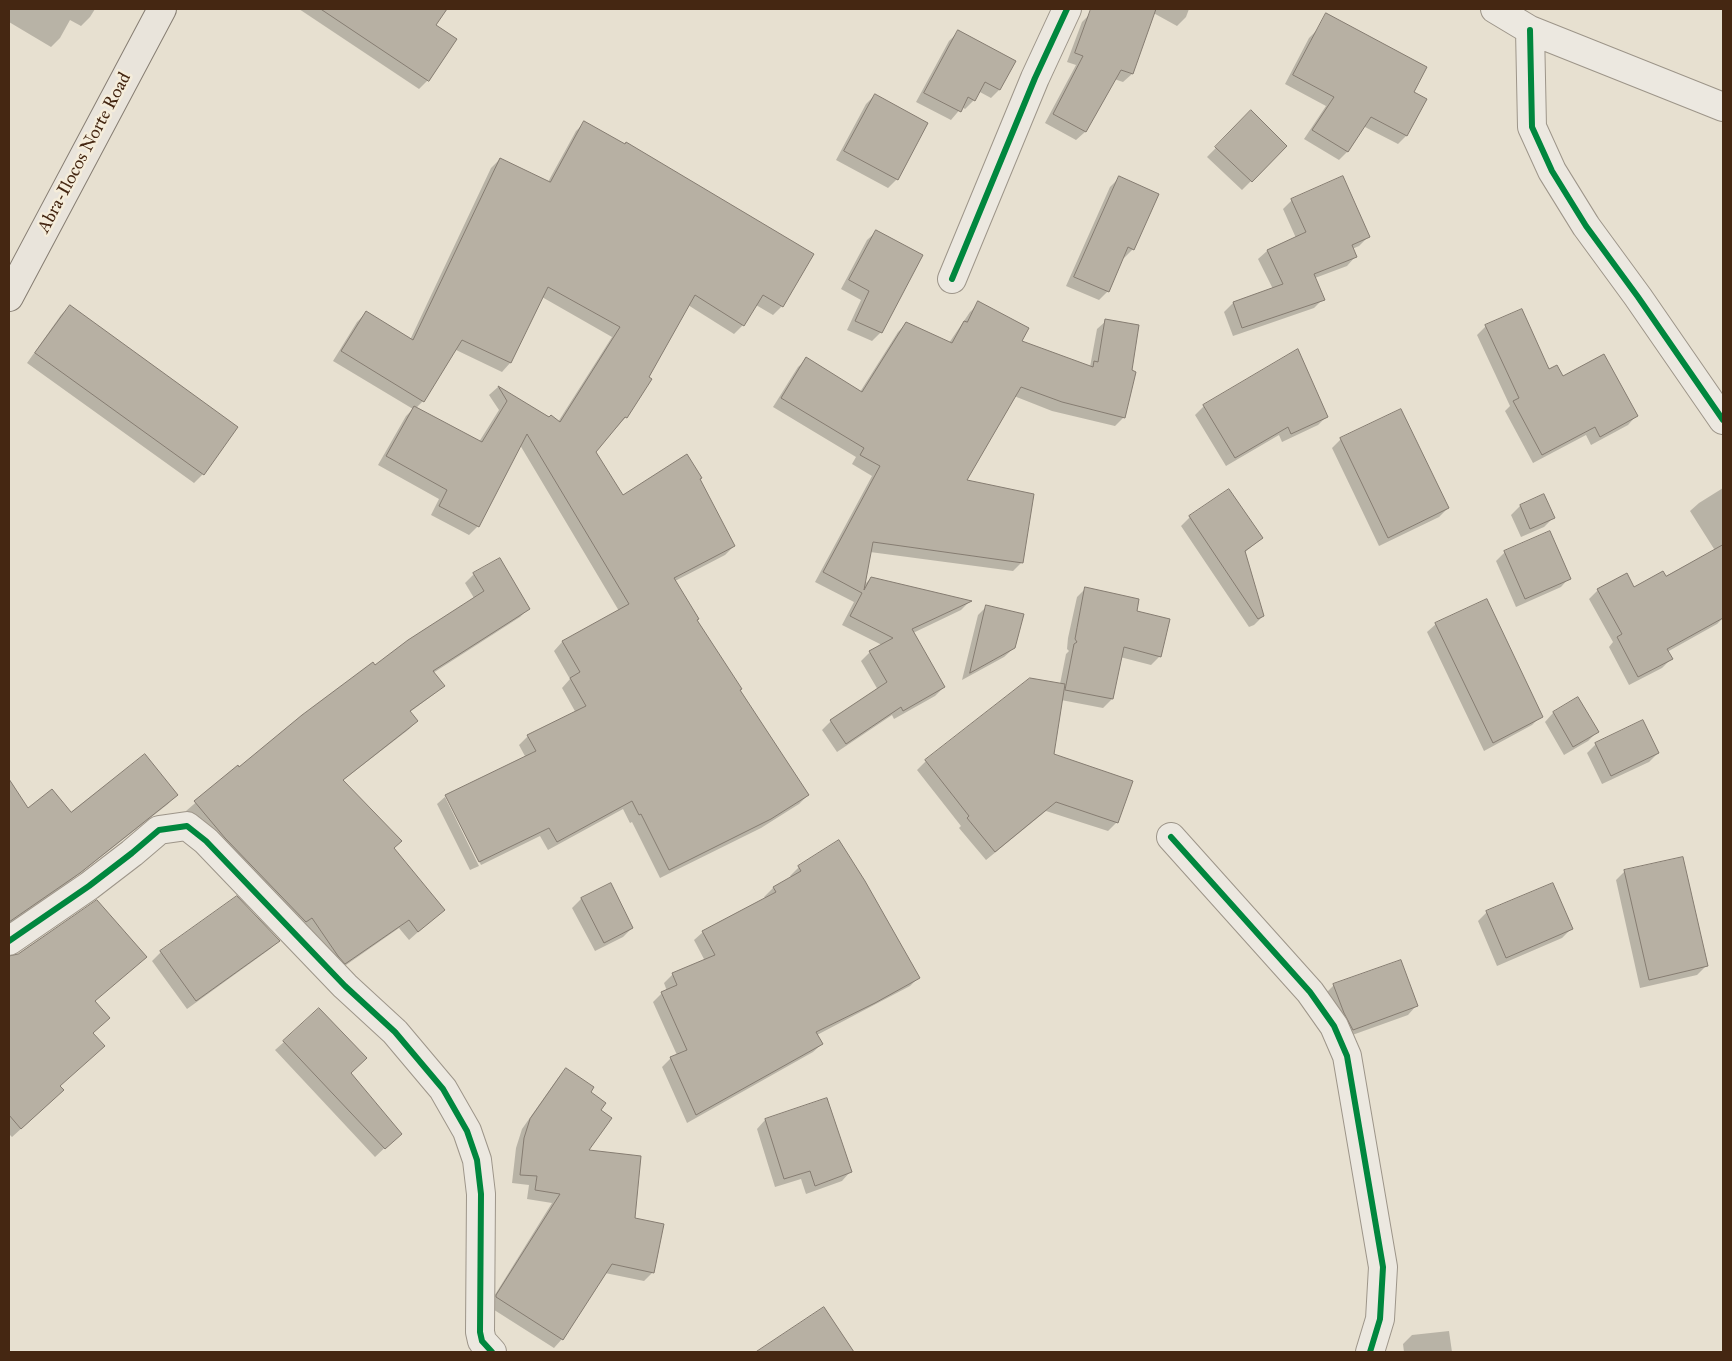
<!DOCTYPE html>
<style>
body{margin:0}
#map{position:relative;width:1732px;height:1361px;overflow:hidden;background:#e7e0d0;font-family:"IM FELL Great Primer",serif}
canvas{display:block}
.frame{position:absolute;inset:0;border:10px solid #452712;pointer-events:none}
</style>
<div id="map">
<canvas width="1732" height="1361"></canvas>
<div class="frame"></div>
</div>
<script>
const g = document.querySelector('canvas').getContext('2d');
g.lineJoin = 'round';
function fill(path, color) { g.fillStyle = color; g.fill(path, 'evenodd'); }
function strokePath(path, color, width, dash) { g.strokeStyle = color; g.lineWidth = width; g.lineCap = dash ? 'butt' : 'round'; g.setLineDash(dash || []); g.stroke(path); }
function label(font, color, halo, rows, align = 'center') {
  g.font = font + ' "IM FELL Great Primer",serif'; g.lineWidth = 5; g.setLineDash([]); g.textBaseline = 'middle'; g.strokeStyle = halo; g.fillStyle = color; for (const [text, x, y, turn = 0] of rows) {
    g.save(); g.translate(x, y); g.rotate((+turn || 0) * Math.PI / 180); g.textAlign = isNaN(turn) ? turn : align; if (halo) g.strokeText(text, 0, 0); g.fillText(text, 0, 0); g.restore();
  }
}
fill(new Path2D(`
 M9,9H95L90,17L81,26L70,20L60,38L51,47L9,22Z
 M299,9H445L434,26L428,80L419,89Z
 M1092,9H1189L1186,17L1177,26L1148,10L1152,16L1132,74L1123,82L1114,79L1085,132L1076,140L1045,123L1076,65L1067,62L1082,22L1091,13Z
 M1318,29L1412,93L1406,136L1398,144L1363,126L1347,152L1339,160L1304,139L1326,106L1285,84L1309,38Z
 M958,32L999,90L991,98L978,91L974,100L965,109L962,107L951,120L916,102L949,41Z
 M875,95L897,179L888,188L836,160L866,104Z
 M1251,112L1286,146L1242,190L1207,157Z
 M585,122L782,306L773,315L756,305L743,325L734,334L688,305L626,417L595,451L622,496L698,480L734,546L725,555L675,581L696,620L739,690L808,795L799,804L761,828L660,878L632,822L630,823L623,809L548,850L540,836L481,865L448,797H445L479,866L470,870L437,804L446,796L526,758L519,745L528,736L576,713L562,688L570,679L554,651L562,642L619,611L520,445L478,526L469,535L431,515L439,499L378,465L406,416L413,409L333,361L357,322L366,313L410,340L491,168L500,159L548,182L576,131ZM542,297L612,337L558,422L498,387L489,395L499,410L479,442L416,408L423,401L454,349L502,372L510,363Z
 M1119,178L1133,249L1124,258L1122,257L1108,291L1099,300L1066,286L1110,187Z
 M1292,200L1368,237L1359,246L1352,249L1355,257L1347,266L1315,278L1323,299L1314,308L1233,336L1224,312L1233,303L1273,289L1258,259L1267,251L1296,238L1283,209Z
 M876,232L922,256L881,332L872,341L847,330L861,300L841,289L867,240Z
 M979,303L1021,342L1090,367L1097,329L1106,321L1124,417L1115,426L1052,411L1014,396L965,481L1022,562L1013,571L870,552L863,586L871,578L969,602L961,610L913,633L944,687L935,696L894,719L892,715L837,752L822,730L831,721L878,690L861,661L870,652L882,645L842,625L854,602L815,582L872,476L852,464L856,457L773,407L798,367L807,359L860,392L898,332L907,323L949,343L970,312Z
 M70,306L203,474L194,483L27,363L61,315Z
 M1486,326L1548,371L1636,416L1628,425L1591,445L1586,435L1533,463L1505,411L1510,406L1477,335Z
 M1204,406L1327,416L1318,425L1282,442L1279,435L1226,466L1195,415Z
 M1341,439L1448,508L1439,517L1379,546L1332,448Z
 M1723,488V558L1721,560L1690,511L1699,503Z
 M1543,496L1553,518L1544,527L1521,537L1511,515L1520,506Z
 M1190,517L1262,538L1244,553L1263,616L1254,625L1249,627L1181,526Z
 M1505,552L1569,578L1561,587L1516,607L1496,561Z
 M500,559L529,608L520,617L433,673L443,686L434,694L410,712L417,721L408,730L342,781L393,848L443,910L409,940L399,928L336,972L216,847L186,811L237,767L239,769L375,666L474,598L465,583L474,574Z
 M1696,561L1723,611V618L1717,624L1667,652L1671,659L1662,668L1629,685L1609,647L1613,642L1589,599L1598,590L1634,589L1665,578Z
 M1086,588L1160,656L1151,665L1120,657L1112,699L1103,708L1061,700L1053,754L1117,822L1108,831L1046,811L986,860L959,828L961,826L917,770L926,761L1030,680L1060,684L1066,654L1069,651L1067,649L1068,638L1077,597Z
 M987,606L1014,648L1004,657L962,680L978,615Z
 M1436,624L1541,716L1532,725L1484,751L1427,632Z
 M1578,699L1597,732L1588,741L1564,755L1545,722L1553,713Z
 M1596,744L1658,753L1649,762L1602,784L1587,753Z
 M11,784L28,810L70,814L176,795L168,804L69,882L9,924V785Z
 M799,867L919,977L910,986L817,1035L822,1044L813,1052L687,1123L662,1067L671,1058L677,1055L653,1002L662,993L667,991L664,983L673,974L705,961L694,940L703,932L766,899L764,897L773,888L792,878L790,876Z
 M1625,871L1706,966L1697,975L1640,988L1616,880Z
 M610,885L632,928L623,937L595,951L572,908L581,899Z
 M1487,912L1571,929L1562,938L1497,966L1478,921Z
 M278,941L270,949L187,1009L152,961L161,952Z
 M9,957L94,1002L92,1034L59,1086L54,1099L12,1137L9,1134Z
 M1334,985L1416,1006L1408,1015L1344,1038L1325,994Z
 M284,1042L391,1142L375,1157L275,1050Z
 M566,1069L589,1093L599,1110L587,1151L653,1272L644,1281L605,1273L562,1339L554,1348L488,1306L552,1203L527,1199L529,1185L512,1183L516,1148L522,1129L558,1078Z
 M826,1100L850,1172L842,1181L806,1194L801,1179L775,1187L757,1129L765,1120Z
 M823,1309L847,1344L838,1352H758Z
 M1449,1331L1452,1352H1404L1403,1344L1412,1335Z`), '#0003');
const building = new Path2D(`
 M321,9H447L436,25L457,39L429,81Z
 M1091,9H1156L1133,74L1121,70L1086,132L1053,114L1083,56L1075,53Z
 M1326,13L1427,67L1414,92L1427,99L1407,136L1371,117L1348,152L1312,130L1334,97L1293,75Z
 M958,30L1016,61L1000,90L985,82L975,101L968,97L961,112L924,93Z
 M875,94L928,123L898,180L844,151Z
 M1251,110L1287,146L1252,182L1215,147Z
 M584,121L625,144L626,142L814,254L783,307L763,295L744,326L695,295L649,377L652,379L627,418L625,417L596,452L623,495L687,454L702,478L700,479L735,546L674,578L699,619L697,620L742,689L740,690L809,795L771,819L669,870L641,814L639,815L632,801L557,842L549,828L479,862L445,795L536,751L527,735L586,706L570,678L580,672L562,641L629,604L527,434L479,527L439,506L447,490L386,456L414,406L482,442L507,401L498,386L549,417L551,415L560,422L620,327L548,287L511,363L462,340L424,402L341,351L366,311L413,340L500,158L550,182Z
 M1119,176L1159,194L1134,250L1128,247L1109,292L1074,277Z
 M1343,176L1370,237L1352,245L1357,257L1314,274L1325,300L1242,328L1233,302L1283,284L1267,250L1306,232L1291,199Z
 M876,230L923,255L882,333L855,321L869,291L849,280Z
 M978,301L1029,328L1022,341L1093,367L1094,361L1098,362L1105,319L1139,325L1132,370L1136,372L1125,418L1062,402L1021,387L967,480L1034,494L1023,563L873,542L864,590L871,577L972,601L912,629L945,687L903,711L901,707L846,744L830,720L887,682L869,651L893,638L850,616L862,593L823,572L880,466L860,455L864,448L781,398L806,357L862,392L906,322L952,343L964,321L967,322Z
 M70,305L238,427L204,475L35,353Z
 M1522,309L1549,369L1557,365L1563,376L1604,354L1638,416L1600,437L1595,427L1542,455L1513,401L1519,398L1485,325Z
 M1298,349L1328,417L1291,434L1288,427L1235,458L1203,405Z
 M1401,409L1449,508L1388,538L1340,438Z
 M1229,489L1263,538L1245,551L1264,616L1258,619L1189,516Z
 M1544,494L1555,518L1530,529L1520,505Z
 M1550,531L1571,579L1525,599L1504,551Z
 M1723,545V618L1667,649L1673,659L1638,677L1617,637L1622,634L1597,589L1627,573L1634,587L1663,571L1666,576Z
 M500,558L530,609L433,671L445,686L410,711L418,721L343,780L402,841L394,848L445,910L418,932L409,920L345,964L338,956L312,918L306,922L225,838L194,801L238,765L239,767L302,715L373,662L375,665L408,640L484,591L473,573Z
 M1085,587L1139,599L1137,611L1170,619L1161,657L1124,647L1113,699L1065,690L1074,644L1077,642L1075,639L1077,628Z
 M1487,599L1543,717L1493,743L1435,623Z
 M986,605L1024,614L1015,648L970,673Z
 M1030,678L1065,684L1054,754L1133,781L1118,823L1056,802L995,852L967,818L969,816L925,760Z
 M1578,697L1599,732L1573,747L1553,712Z
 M1643,720L1659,753L1611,776L1595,743Z
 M145,754L178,795L80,873L9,922V779L28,808L52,789L71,812Z
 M839,840L865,881L920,978L875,1003L816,1032L823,1044L696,1115L670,1057L687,1050L661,992L677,985L672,973L715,955L702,931L776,892L773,887L801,871L798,866Z
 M1683,857L1708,966L1649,980L1624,870Z
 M611,883L633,928L604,943L581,898Z
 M1553,883L1573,929L1506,958L1486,911Z
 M237,896L280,941L196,1001L160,951Z
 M97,900L147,957L95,1001L110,1018L93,1033L105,1046L60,1086L64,1090L21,1129L9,1115V956L18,954Z
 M1401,960L1418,1006L1353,1030L1344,1013L1333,984Z
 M319,1008L367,1058L351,1073L402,1134L385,1149L283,1041Z
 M566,1068L594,1087L591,1092L606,1103L601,1110L612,1118L589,1150L641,1156L635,1218L664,1224L654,1273L612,1264L563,1340L496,1297V1295L560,1194L535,1190L537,1176L520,1175L524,1138L530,1119Z
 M827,1098L852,1172L815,1186L810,1171L784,1179L765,1119Z
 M824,1307L854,1352H756Z`);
fill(building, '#b7b0a3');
strokePath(building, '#857c71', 1);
const minor = new Path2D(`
 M1495,9L1530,30L1723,107
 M1530,30L1532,127L1552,171L1586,226L1638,297L1723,420
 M952,279L1035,78L1067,9
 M1171,837L1310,992L1334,1026L1347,1056L1383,1267L1380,1319L1370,1352
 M9,941L89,886L132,853L159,830L187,826L206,841L345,986L395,1032L443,1089L467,1131L477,1160L481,1194L480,1332L482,1341L492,1352`);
const primary = new Path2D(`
 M9,297L162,9`);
strokePath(minor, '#9d9589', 30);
strokePath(primary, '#857c71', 30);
strokePath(minor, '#ece8e0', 28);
strokePath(primary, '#e9e4db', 28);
strokePath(new Path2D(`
 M1530,30L1532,127L1552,171L1586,226L1638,297L1723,420
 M952,279L1035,78L1067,9
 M1171,837L1310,992L1334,1026L1347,1056L1383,1267L1380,1319L1370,1352
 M9,941L89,886L132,853L159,830L187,826L206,841L345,986L395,1032L443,1089L467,1131L477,1160L481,1194L480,1332L482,1341L492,1352`), '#00873e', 6);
label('18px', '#452712', '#f5eddb', [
 ["Abra-Ilocos Norte Road",85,153,-62]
]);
</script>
